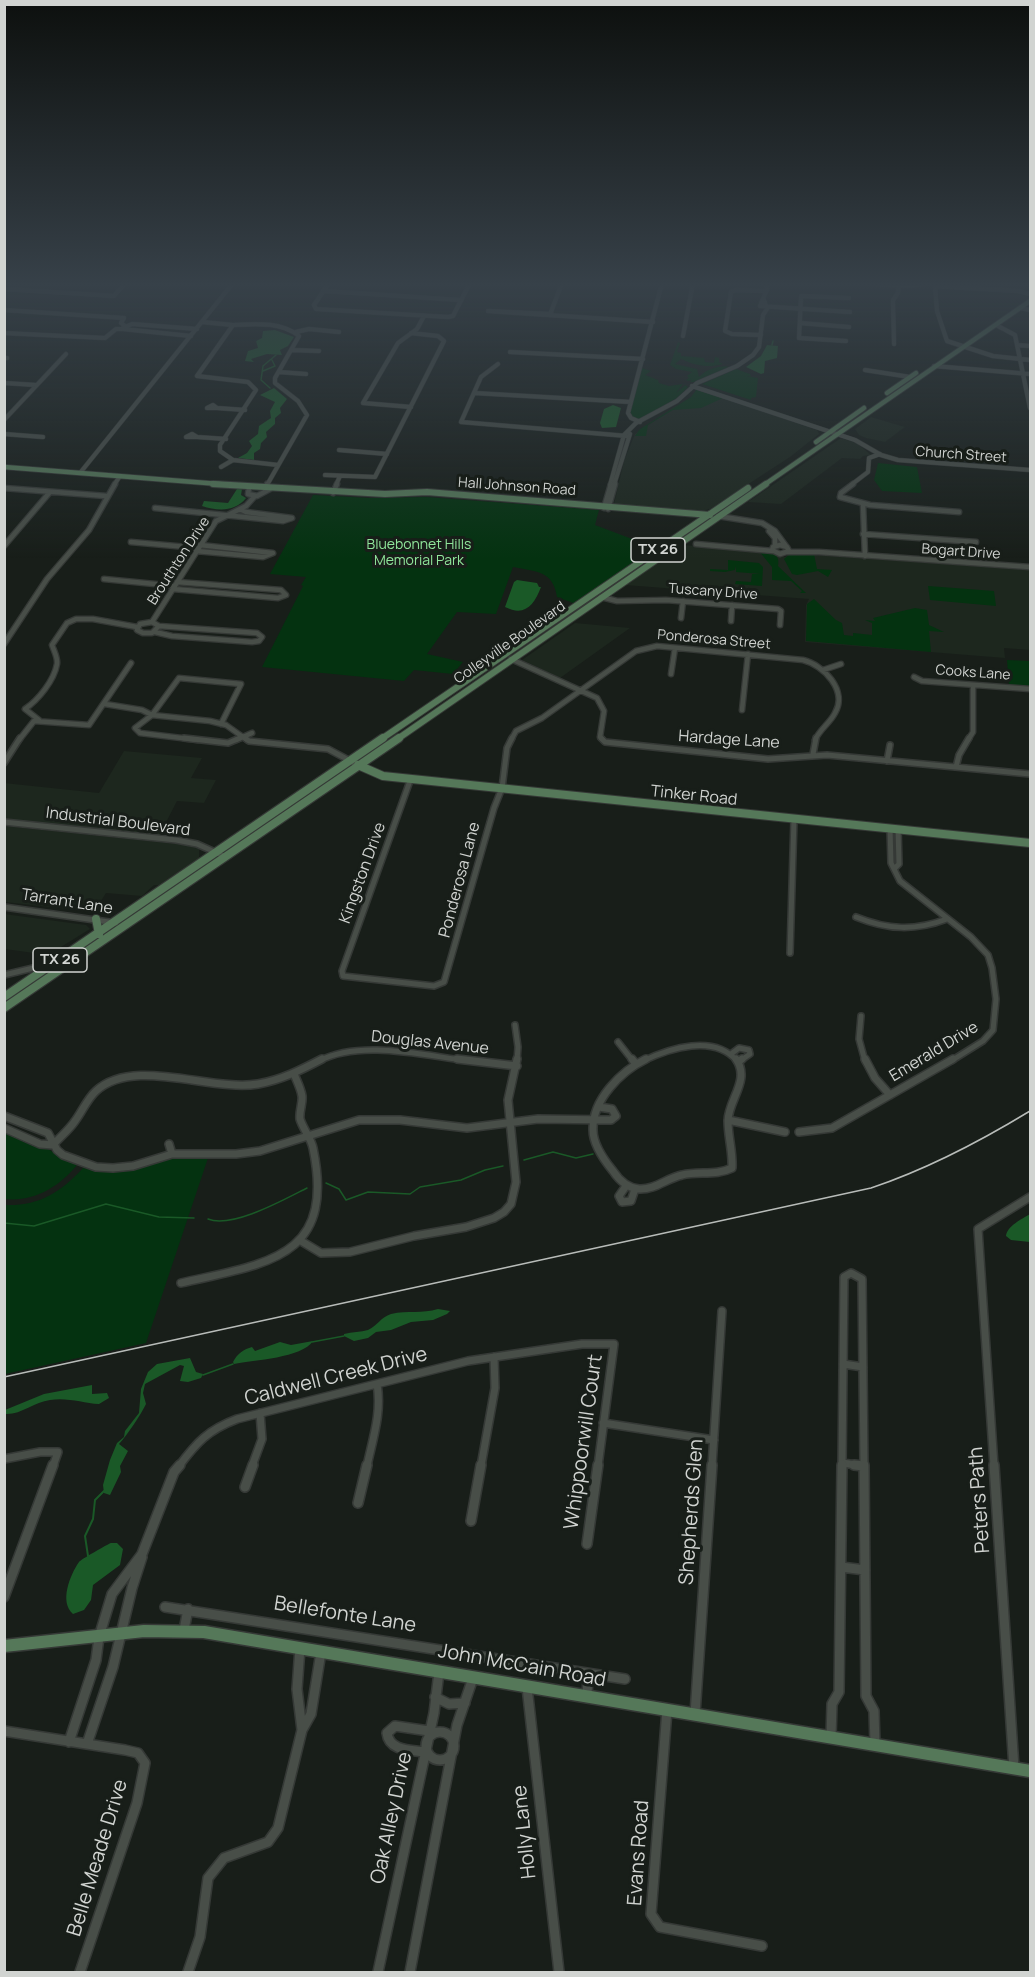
<!DOCTYPE html>
<style>
body{margin:0}
#map{position:relative;width:1035px;height:1977px;overflow:hidden;background:#181e19;font-family:Manrope,sans-serif}
canvas{display:block}
.frame{position:absolute;inset:0;border:6px solid #d1d4d1;pointer-events:none}
</style>
<div id="map">
<canvas width="1035" height="1977"></canvas>
<div class="frame"></div>
</div>
<script>
const g = document.querySelector('canvas').getContext('2d');
g.lineJoin = 'round';
function fill(path, color) { g.fillStyle = color; g.fill(path, 'evenodd'); }
function strokePath(path, color, width, dash) { g.strokeStyle = color; g.lineWidth = width; g.lineCap = dash ? 'butt' : 'round'; g.setLineDash(dash || []); g.stroke(path); }
function label(font, color, halo, rows, align = 'center') {
  g.font = font + ' Manrope,sans-serif'; g.lineWidth = 6; g.setLineDash([]); g.textBaseline = 'middle'; g.strokeStyle = halo; g.fillStyle = color; for (const [text, x, y, turn = 0] of rows) {
    g.save(); g.translate(x, y); g.rotate((+turn || 0) * Math.PI / 180); g.textAlign = isNaN(turn) ? turn : align; if (halo) g.strokeText(text, 0, 0); g.fillText(text, 0, 0); g.restore();
  }
}
fill(new Path2D(`
 M721,397L817,430L819,434L790,457L710,509L699,512L614,504L624,461L635,434L676,406L691,408Z
 M871,417L905,427L885,442L866,438L859,435L855,429Z
 M841,438L857,443L871,455L863,456L860,459L842,458L781,504L748,502Z
 M682,545L760,551L785,557L788,555H814L1030,570V650L1004,648L1005,658L805,642L806,605L809,599L625,585Z
 M575,623L630,628L560,678L522,660Z
 M124,751L202,758L191,778L216,780L204,803L177,801L159,836L5,820L4,783L99,793Z
 M5,826L186,845L199,849V858L159,885H154L142,896L106,893L94,912L5,902Z
 M4,914L86,925L90,929L48,955L5,949Z`), '#1d271e');
fill(new Path2D(`
 M678,342L680,343L677,352L681,353V356L704,358L705,362L714,363L715,357L719,358V362L723,364C708,368 696,366 681,359L675,364L697,369L699,377C704,370 722,364 729,367L694,382H690L692,380L688,381L686,380L689,378L687,376L692,372L676,369L670,365Z
 M642,368L651,371L645,375L658,380L659,383L669,386L683,384L676,393L685,385L688,387L677,398L639,420L633,418L630,412Z
 M736,369L750,374L751,376H747L758,378L756,397L751,398V400L702,384Z
 M697,389L723,398L701,408L673,410L648,425L646,436H635L640,429L691,397Z
 M878,463L917,467L922,493L882,491L874,480Z
 M313,495L370,498L426,497L599,510L595,525L656,548L576,604L557,597C553,570 536,572 513,567L496,614L457,612L427,654L463,662L453,674L414,670L404,681L262,667L303,586L301,585L306,577L270,574Z
 M748,549C760,550 782,549 778,566L806,593H800L802,591L791,581L772,580V567L759,551H744Z
 M791,553L814,554L817,569L832,570L828,577L818,571L797,575L792,574L784,559Z
 M728,560L759,563L763,567L762,586L735,584L736,581L751,582L752,574H761L736,572V566L735,570L725,572L710,571V569L728,570Z
 M928,586L994,591L996,606L930,600Z
 M814,599L836,620L842,623L844,635L853,636V633L872,635V623L865,620L875,621L873,618L915,608L927,610L929,625L944,632L929,631L931,652L806,641L807,604Z
 M1007,660L1030,661V688L1009,686Z
 M5,1131L20,1134L77,1165C59,1187 34,1202 5,1199Z
 M209,1155L146,1343L5,1374V1205C39,1206 60,1193 83,1168C123,1176 134,1165 171,1158C183,1155 196,1156 209,1155Z`), '#043210');
fill(new Path2D(`
 M275,330L294,337L288,346L280,350L282,355L267,354L251,359L254,362L245,361L248,351L258,348L256,341L262,338L263,331Z
 M767,345L778,346L777,358L765,361L764,373L761,374L746,367L761,356Z
 M274,388L287,399L280,408L281,413L275,418V424L266,432L267,437L261,443L260,449L254,453V460L238,458L247,453L252,446L249,441L258,434L259,426L271,418L270,411L275,402L260,395Z
 M613,405L621,408L616,427L602,428L600,423L604,409Z
 M237,489H242L241,495L246,498C235,512 218,511 202,506L204,501L228,503Z
 M517,580L537,583L539,587H541C534,605 525,617 505,607L514,582Z
 M1030,1214V1242L1011,1240L1006,1236C1007,1226 1022,1219 1030,1214Z
 M438,1309L450,1311L447,1314L433,1320L411,1322L391,1330L376,1332L368,1338L354,1341L344,1336V1334C352,1332 361,1332 368,1330C377,1326 381,1317 391,1314C408,1310 422,1314 438,1309Z
 M313,1341C302,1358 254,1360 234,1364L233,1362C237,1354 244,1349 252,1347L255,1351L280,1342L291,1345Z
 M190,1358L196,1372L203,1374L201,1378L188,1382L180,1381L184,1366L180,1365L145,1384L143,1393L146,1404C140,1416 128,1434 119,1444L128,1451L120,1466L121,1472L110,1495L104,1493L103,1485L110,1460L117,1443L124,1437L125,1431L139,1413L141,1389L148,1372L157,1364Z
 M92,1385V1394L107,1393L109,1398L99,1404C83,1403 67,1397 50,1400C34,1402 21,1415 5,1414V1410L44,1394Z
 M111,1543H117L123,1549L120,1565L93,1585L91,1600L84,1610L73,1614C59,1602 70,1575 79,1562C80,1560 108,1544 111,1543Z`), '#1a5927');
strokePath(new Path2D(`
 M772,345L773,341
 M263,371L275,366L272,360
 M270,388L261,380L263,366L276,355
 M524,1160L553,1152L576,1158L593,1154
 M326,1183L339,1189L346,1200L368,1192L410,1194L420,1187L461,1180L485,1170L503,1166
 M208,1219C232,1229 285,1199 307,1188
 M4,1223L34,1226L106,1204L159,1217L194,1218
 M312,1342L344,1336
 M203,1375L233,1364`), '#1a5927', 1.5);
strokePath(new Path2D(`
 M88,1556L85,1536L93,1519L95,1500L104,1491`), '#1a5927', 2);
const minorFar4 = new Path2D(`
 M329,283L314,305L316,309L448,317L453,316L470,283
 M459,283H470
 M934,284L935,286L1018,291L1030,294
 M935,286L937,311L947,341L993,356L1030,360
 M4,289L114,296L125,283
 M323,291L461,300
 M761,303L767,290L766,283
 M760,306L850,312
 M1020,308L1030,310
 M4,310L124,318L121,323L125,326
 M551,314L488,311L653,322
 M552,315L551,312L562,283
 M202,322L233,325L197,376L248,382L256,390L220,445V451L233,460L278,465
 M800,323L849,327
 M231,325C254,324 280,321 299,336L275,378V383L298,401L307,415L267,485
 M996,325L1015,335L1030,408
 M123,328L132,324L197,329
 M123,329L191,336
 M296,332L309,329L339,332
 M4,333L105,338L116,329H123
 M761,335L732,334L725,331L731,292L736,290L765,291
 M683,336L693,283
 M846,341L799,338L801,296L849,298
 M894,344L893,300L898,293L899,283
 M1017,345L1030,346
 M292,350L319,351
 M510,352L643,359
 M4,358H7
 M498,364L481,377L461,422L627,436
 M934,366L1030,374
 M865,370L910,377
 M279,372L306,374
 M4,383L36,385
 M692,386L855,440L881,455L898,460L1030,470
 M474,393L631,402
 M213,405L217,408H207Z
 M411,407L363,403L398,343L417,329L424,316
 M217,408L245,410
 M4,420L66,354
 M640,422L631,418L628,413L662,283
 M4,434L43,437
 M192,434L197,437H186Z
 M197,437L226,439
 M339,450L387,454
 M221,467L233,460
 M80,473L233,283
 M325,475L375,477L444,341L438,336L411,333
 M114,485L120,476
 M336,485L340,476
 M610,485L624,435L636,423L677,401L697,383L737,366L753,355L759,347L763,315L767,309L764,300
 M614,485L630,434
 M851,485L868,472L869,458L880,454`);
const minorFar3 = new Path2D(`
 M853,484L841,493L840,497L870,505L959,512
 M266,486L267,484
 M4,488L106,496
 M249,488L248,494L257,496L270,489
 M333,493L337,484
 M863,504L865,556
 M155,508L283,521L292,518L246,512L240,509
 M604,508L611,484
 M608,509L615,484
 M718,516L762,523L775,531L786,546
 M769,531L775,538V546
 M863,534L976,542
 M131,542L198,548
 M696,544L773,551
 M780,545L787,547L789,551L780,554L772,550L773,547Z
 M4,546L50,492
 M196,551L263,557L273,553L200,545
 M788,552H819L1030,567
 M104,579L175,586
 M173,589L278,598L286,595L281,590L177,582
 M601,597L617,601L666,600L778,609L781,611L780,625
 M681,618L683,601
 M731,621L732,605
 M152,622L216,521L246,506L255,496
 M152,622L159,626L152,633H143L137,630L140,624Z
 M155,632L172,636L252,642L259,641L262,637L257,633L159,626
 M4,644L47,579L89,530L115,484
 M511,659L597,698L604,711L600,737L603,740
 M823,670L841,664
 M671,674L675,648
 M914,677L922,681L1030,689
 M105,704L142,710L152,715L210,721L226,725L247,740
 M742,710L748,654
 M39,720L25,709C38,700 54,681 57,664C58,658 54,651 52,645L67,623L76,619H93L137,627
 M19,740L34,721L89,725L131,663
 M198,740L140,733L135,728L152,715L179,678L241,684L221,724
 M236,740L252,733
 M511,740L516,731L542,718L636,651L657,646L803,660C824,665 848,691 835,713C830,723 820,729 815,740
 M968,740L973,732V686`);
const minorFar2 = new Path2D(`
 M184,738L228,743L240,738
 M245,738L249,741L328,749L358,765
 M601,738L605,742L768,759L827,755L1030,774
 M813,754L816,738
 M887,761L890,745
 M4,763L20,738
 M956,767L959,755L969,738
 M411,778L342,971L343,976L434,986L444,982L494,808L502,788L507,748L512,738
 M4,822L176,840L197,844L226,857
 M890,828L891,863L900,881L971,937L988,955L992,968L996,999L993,1030L983,1041L951,1061
 M895,868L899,864L898,829
 M4,907L116,923
 M856,917C888,930 915,931 947,919
 M790,953L794,819
 M4,975L54,963
 M861,1016L859,1039L865,1061
 M515,1025L518,1047L517,1061
 M618,1042L633,1061
 M731,1054L739,1048L749,1050L750,1054L740,1061
 M319,1061C361,1039 425,1056 470,1061
 M643,1061C670,1048 714,1034 737,1061`);
const minorFar1 = new Path2D(`
 M457,1059L517,1066
 M632,1059L636,1064
 M646,1059C621,1071 592,1100 593,1130C593,1144 604,1160 613,1171C619,1180 627,1188 639,1189C655,1190 667,1178 682,1175C699,1171 716,1176 732,1168C733,1152 728,1137 728,1121C728,1100 751,1080 736,1059
 M865,1059L875,1078L890,1095
 M738,1062L742,1059
 M4,1116L48,1133L57,1150L63,1155L96,1167L113,1168L133,1166L172,1154H236L260,1151L359,1120H400L467,1128L538,1119L611,1120L616,1116L612,1109L599,1107
 M728,1120L785,1132
 M4,1128L40,1144L53,1145
 M799,1132L832,1128L953,1059
 M169,1144L172,1154
 M53,1145C60,1137 69,1130 75,1121C82,1112 87,1099 96,1091C134,1056 211,1092 258,1084C281,1080 301,1070 322,1059
 M626,1186L619,1196L622,1202L631,1201L635,1189
 M301,1241L321,1253L350,1252L414,1236L466,1227L494,1218L504,1212L511,1204L516,1182L508,1100L517,1059
 M181,1283C267,1263 336,1259 313,1148C311,1138 303,1129 300,1119C299,1111 303,1103 302,1096C301,1089 297,1081 294,1074
 M843,1364L863,1367
 M603,1423L714,1440
 M4,1459L40,1452H58L53,1466
 M842,1463L864,1466
 M179,1466C197,1442 208,1430 237,1419L468,1361L582,1344H614L598,1466
 M252,1466L262,1439L260,1413
 M367,1466C373,1438 382,1412 377,1384
 M481,1466L495,1388L494,1357
 M712,1466L722,1311
 M842,1466L844,1277L851,1273L862,1279L864,1466
 M994,1466L978,1229L1030,1197`);
const minor = new Path2D(`
 M854,1465L864,1466
 M864,1465L866,1696L874,1711L875,1744
 M994,1465L1014,1768
 M245,1487L253,1465
 M358,1503L367,1465
 M471,1521L481,1465
 M587,1544L598,1465
 M841,1567L865,1570
 M4,1597L53,1465
 M165,1607L625,1679
 M184,1630L188,1609
 M300,1648L297,1689L302,1730
 M527,1687L559,1972
 M435,1697L449,1704L465,1703
 M587,1697L588,1674
 M667,1710L651,1914L660,1927L762,1946
 M695,1714L712,1465
 M4,1731L125,1750L138,1753L145,1763L137,1803L80,1972
 M426 1746a14 14 0 1 1 28 0a14 14 0 1 1-28 0Z
 M831,1737L832,1704L839,1692L842,1465
 M69,1742L96,1660L99,1637L112,1594L142,1554L174,1472L180,1465
 M87,1744L113,1667L132,1588L142,1557
 M425,1752C410,1750 389,1751 387,1733L395,1726L429,1731
 M188,1972L200,1937L208,1878L224,1858L268,1842L278,1828L302,1730L311,1714L321,1652
 M378,1972L434,1713L439,1672
 M410,1972L457,1725L473,1678`);
const majorFar3 = new Path2D(`
 M859,283L909,285L930,283
 M887,393L916,373
 M816,442L864,408
 M4,467L232,485
 M764,485L1030,301`);
const majorFar2 = new Path2D(`
 M213,484L385,494L427,492L710,515
 M380,740L748,488
 M396,740L766,484`);
const majorFar1 = new Path2D(`
 M358,765L383,776L1030,843
 M96,919L99,934
 M4,997L383,738
 M4,1008L399,738`);
const major = new Path2D(`
 M4,1646L144,1631L204,1632L1030,1771`);
strokePath(minorFar4, '#353936', 5);
strokePath(minorFar3, '#353936', 7);
strokePath(minorFar2, '#353936', 8);
strokePath(minorFar1, '#353936', 10);
strokePath(minor, '#353936', 12);
strokePath(majorFar3, '#353936', 6);
strokePath(majorFar2, '#353936', 8);
strokePath(majorFar1, '#353936', 10);
strokePath(major, '#353936', 15);
strokePath(minorFar4, '#484e48', 4);
strokePath(minorFar3, '#484e48', 4.5);
strokePath(minorFar2, '#484e48', 5);
strokePath(minorFar1, '#484e48', 7);
strokePath(minor, '#484e48', 9);
strokePath(majorFar3, '#557859', 4.5);
strokePath(majorFar2, '#557859', 6);
strokePath(majorFar1, '#557859', 8);
strokePath(major, '#557859', 12);
strokePath(new Path2D(`
 M4,1377L871,1188C928,1169 979,1142 1030,1111`), '#b8bcb9', 1.5);
const sky = g.createLinearGradient(0, 0, 0, 559);
sky.addColorStop(0, '#0d100e');
sky.addColorStop(0.51, '#374149');
sky.addColorStop(1, '#37414900');
g.fillStyle = sky;
g.fillRect(0, 0, 1035, 559);
label('14px', '#d1d4d1', '#181e19', [
 ["Church Street",961,455,4],
 ["Hall Johnson Road",517,487,4],
 ["Bogart Drive",961,552,4],
 ["Brouthton Drive",179,561,-57],
 ["Tuscany Drive",713,592,4],
 ["Ponderosa Street",714,640,5],
 ["Colleyville Boulevard",510,643,-35],
 ["Cooks Lane",973,673,4]
]);
label('14px', '#90e69b', '#181e19', [
 ["Bluebonnet Hills",419,545],
 ["Memorial Park",419,561]
]);
for (const [x, y, w] of [
 [658,550,54],
 [60,960,54]
]) { const box = new Path2D(); box.roundRect(x - w / 2, y - 12, w, 24, 4.5); g.fillStyle = '#181e19'; g.fill(box); strokePath(box, '#d1d4d1', 1.5); }
label('bold 15px', '#d1d4d1', null, [
 ["TX 26",658,550],
 ["TX 26",60,960]
]);
label('16px', '#d1d4d1', '#181e19', [
 ["Hardage Lane",729,740,4],
 ["Tinker Road",694,796,6],
 ["Industrial Boulevard",118,822,7],
 ["Kingston Drive",363,873,-70],
 ["Ponderosa Lane",460,880,-75],
 ["Tarrant Lane",67,902,9],
 ["Douglas Avenue",430,1043,6],
 ["Emerald Drive",934,1052,-31]
]);
label('20px', '#d1d4d1', '#181e19', [
 ["Caldwell Creek Drive",336,1377,-14],
 ["Whippoorwill Court",584,1442,-82],
 ["Peters Path",980,1500,-94],
 ["Shepherds Glen",692,1512,-86],
 ["Bellefonte Lane",345,1615,9],
 ["John McCain Road",522,1666,10],
 ["Oak Alley Drive",392,1818,-78],
 ["Holly Lane",525,1832,-96],
 ["Evans Road",639,1853,-86],
 ["Belle Meade Drive",98,1858,-73]
]);
</script>
